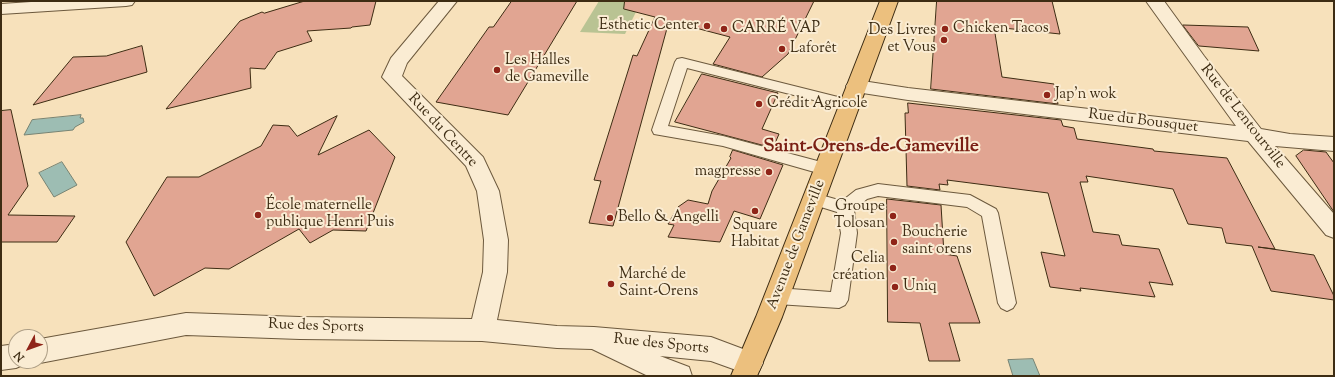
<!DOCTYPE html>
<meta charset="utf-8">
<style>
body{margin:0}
#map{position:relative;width:1335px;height:377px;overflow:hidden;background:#f7e1bb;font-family:"Sorts Mill Goudy",serif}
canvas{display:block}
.frame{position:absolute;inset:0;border:2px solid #3d2c13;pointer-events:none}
.north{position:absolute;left:8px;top:329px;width:40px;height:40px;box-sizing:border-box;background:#faecd3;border:1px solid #ae9f86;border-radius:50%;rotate:229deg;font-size:11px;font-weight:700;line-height:16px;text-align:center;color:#3d2c13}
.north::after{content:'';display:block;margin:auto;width:14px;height:18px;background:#8f2418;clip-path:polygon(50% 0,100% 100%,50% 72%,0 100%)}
</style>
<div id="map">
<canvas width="1335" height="377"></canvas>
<div class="frame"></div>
<div class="north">N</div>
</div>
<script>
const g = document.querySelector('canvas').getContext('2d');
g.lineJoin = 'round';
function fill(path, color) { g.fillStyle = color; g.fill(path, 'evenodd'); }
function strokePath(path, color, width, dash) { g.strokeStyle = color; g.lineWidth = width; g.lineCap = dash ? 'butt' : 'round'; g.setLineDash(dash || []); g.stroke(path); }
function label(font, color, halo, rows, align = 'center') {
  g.font = font + ' "Sorts Mill Goudy",serif'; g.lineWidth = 4; g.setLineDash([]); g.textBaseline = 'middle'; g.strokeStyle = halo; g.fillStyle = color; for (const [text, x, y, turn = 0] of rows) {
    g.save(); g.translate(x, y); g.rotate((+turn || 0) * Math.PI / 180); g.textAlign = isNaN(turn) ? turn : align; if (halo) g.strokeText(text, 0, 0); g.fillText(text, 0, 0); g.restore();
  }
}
fill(new Path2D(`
 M599,1L641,2L625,34L580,32Z`), '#b9c393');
const water = new Path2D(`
 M81,115L80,118H83L84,122L75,127L73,130L24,135L32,120Z
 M62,162L77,185L54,197L39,173Z
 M1033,359L1040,376H1013L1008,360Z`);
fill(water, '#9dbdb3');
strokePath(water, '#778373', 1);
const building = new Path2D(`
 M305,1H376L370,25L352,27L351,28L307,31L312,41L277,52L265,69L250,68L251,88L166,109L240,21L262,12L264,13Z
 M512,1H577L508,115L436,102L489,27H493Z
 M625,1H814L788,54L762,77L713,64L730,37L669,21L613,226L589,223L601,181L594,180L633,55L637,56L655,17L624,9Z
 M937,1H1052L1060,34L994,27L1002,77L1054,84L1058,104L931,89Z
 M1183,25L1248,27L1259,51L1199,46Z
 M142,46L147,72L33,105L73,57L106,56Z
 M702,74L778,93L762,129L779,134L773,148L675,122Z
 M908,103L1061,120L1063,126L1074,128L1077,139L1153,149L1154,151L1227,158L1275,249L1258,247L1314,255L1334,296V300L1271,291L1252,246L1226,243L1222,228L1188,224L1173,189L1086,176L1088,182H1080L1093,232L1119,235L1122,245L1159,249L1173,285L1149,282L1155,297L1080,288L1081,291L1050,287L1041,252L1065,256L1048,193L947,180L948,185L939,184L940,190L907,186L905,113H908Z
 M11,110L28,186L8,215L75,216L57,242H1V111Z
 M337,116L318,155L369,130L395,157L366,231L333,230L310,243L299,229L229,269L205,268L154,296L126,242L167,177H199L261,146L273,125L289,126L297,136Z
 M733,150L783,165L760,219L734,211L720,242L668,237L674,225L668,224L678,207L688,200L708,204L712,191L731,158L730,157Z
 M1304,150L1326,152L1334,163V212L1296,156Z
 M887,199L941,205L944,254L957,256L980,323H949L960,361H929L920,323L888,322Z`);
fill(building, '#e1a592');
strokePath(building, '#3d2c13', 1);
const service = new Path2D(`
 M682,58L854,101L856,104L854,107L849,109L687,68L668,126L723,136L825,163L831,165L833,169L831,173L825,175L723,146L654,134L652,130L675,62L677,59Z
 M878,184L970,195L996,209L998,213L1016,303L1013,308L1007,311L1001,308L998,303L982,216L967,207L878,196L867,199L854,210L857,233L848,300L845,305L839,308L777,304L771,301L768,296L771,291L777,288L831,292L841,233L837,212L808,203L806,199L808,195L814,193L842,201L856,190Z`);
const minor = new Path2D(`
 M46,1H135L132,5L126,6L1,14V4Z
 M439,1H457L407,63L402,76L483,157L499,191L508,240L507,272L497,320L557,326L594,327L711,337L759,355L763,363L759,371L750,375L711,361L660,356L689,367L692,376H648L592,349L557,348L482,341L300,339L186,335L40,363L35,361H40V339L186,313L300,317L472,319L483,272L484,240L477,191L466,166L382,77L391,58Z
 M1146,1H1164L1204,56L1261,129L1290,134L1334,137V151L1275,146L1334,214V238L1326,235L1248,141L908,100L856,92L849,90L846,86L849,82L856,80L908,88L1236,126Z
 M16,344V361H27L25,364L16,368L1,370V346Z`);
const primary = new Path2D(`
 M880,1H898L782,317L757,376H731L756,317Z`);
strokePath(service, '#6c593d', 2);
strokePath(minor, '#6c593d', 2);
strokePath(primary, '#3d2c13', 2);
fill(service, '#faecd3');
fill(minor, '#faecd3');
fill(primary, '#ecc07e');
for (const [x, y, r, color] of [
 [707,26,4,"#8f2418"],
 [724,29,4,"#8f2418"],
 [945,29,4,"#8f2418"],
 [944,40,4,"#8f2418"],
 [782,49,4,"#8f2418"],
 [497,70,4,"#8f2418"],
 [1047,95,4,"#8f2418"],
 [759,104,4,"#8f2418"],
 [769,172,4,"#8f2418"],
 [755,211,4,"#8f2418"],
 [258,215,4,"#8f2418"],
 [893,216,4,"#8f2418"],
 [610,218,4,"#8f2418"],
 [894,242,4,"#8f2418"],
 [893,268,4,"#8f2418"],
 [611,284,4,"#8f2418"],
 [895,287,4,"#8f2418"]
]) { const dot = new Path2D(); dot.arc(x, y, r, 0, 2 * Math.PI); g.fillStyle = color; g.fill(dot); strokePath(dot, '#faecd3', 1.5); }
label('15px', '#3d2c13', '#faecd3', [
 ["Esthetic Center",699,26,"right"],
 ["CARRÉ VAP",732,29],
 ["Chicken Tacos",953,29],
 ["Des Livres",936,31,"right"],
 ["et Vous",936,48,"right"],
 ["Laforêt",790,49],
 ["Les Halles",505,61],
 ["de Gameville",505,78],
 ["Jap'n wok",1055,95],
 ["Crédit Agricole",767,104],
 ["magpresse",761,172,"right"],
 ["École maternelle",266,206],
 ["publique Henri Puis",266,223],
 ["Groupe",885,207,"right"],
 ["Tolosan",885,224,"right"],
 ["Bello & Angelli",618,218],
 ["Square",755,226,"center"],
 ["Habitat",755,243,"center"],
 ["Boucherie",902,233],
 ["saint orens",902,250],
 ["Celia",885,259,"right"],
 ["création",885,276,"right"],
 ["Marché de",619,275],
 ["Saint-Orens",619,292],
 ["Uniq",903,287]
], 'left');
label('15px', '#3d2c13', '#faecd3', [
 ["Rue de Lentourville",1242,117,52],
 ["Rue du Bousquet",1143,122,7],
 ["Rue du Centre",442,131,47],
 ["Avenue de Gameville",797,245,-69],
 ["Rue des Sports",316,327,2],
 ["Rue des Sports",661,345,6]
]);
label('bold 19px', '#7a1f14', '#faecd3', [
 ["Saint-Orens-de-Gameville",871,148]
]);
</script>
